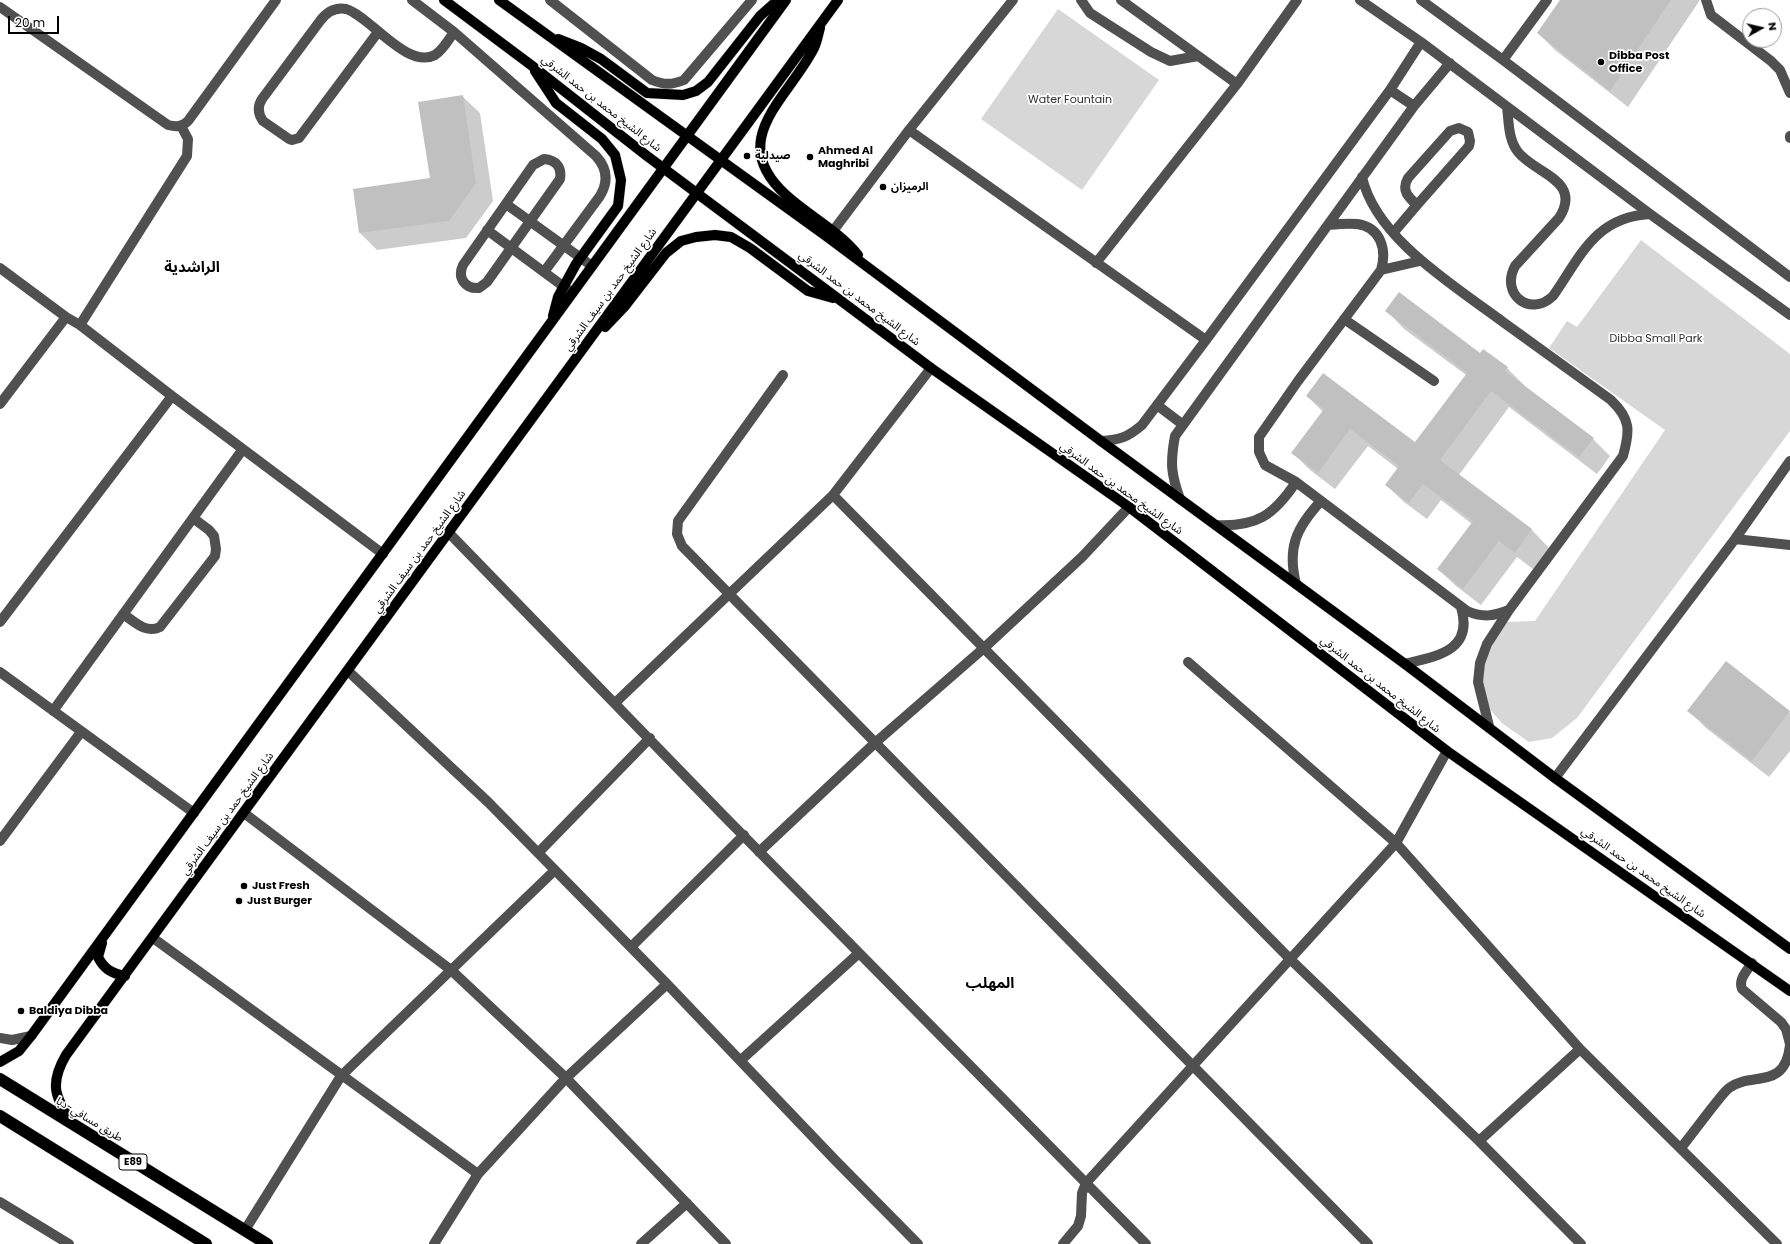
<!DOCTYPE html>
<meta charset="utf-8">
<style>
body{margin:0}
#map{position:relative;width:1790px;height:1244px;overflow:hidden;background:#fff;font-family:Poppins,sans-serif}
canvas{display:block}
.north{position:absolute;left:1742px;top:8px;width:40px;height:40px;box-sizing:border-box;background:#fff;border:1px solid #999;border-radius:50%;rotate:82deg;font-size:11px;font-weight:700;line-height:16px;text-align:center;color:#000}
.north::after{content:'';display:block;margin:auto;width:14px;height:18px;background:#000;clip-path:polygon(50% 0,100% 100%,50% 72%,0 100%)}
.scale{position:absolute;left:8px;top:16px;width:51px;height:18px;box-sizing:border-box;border:2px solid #000;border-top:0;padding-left:5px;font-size:12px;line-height:14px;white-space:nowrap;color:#000;-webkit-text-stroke:3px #fff;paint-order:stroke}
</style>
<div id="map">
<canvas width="1790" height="1244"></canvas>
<div class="north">N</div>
<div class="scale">20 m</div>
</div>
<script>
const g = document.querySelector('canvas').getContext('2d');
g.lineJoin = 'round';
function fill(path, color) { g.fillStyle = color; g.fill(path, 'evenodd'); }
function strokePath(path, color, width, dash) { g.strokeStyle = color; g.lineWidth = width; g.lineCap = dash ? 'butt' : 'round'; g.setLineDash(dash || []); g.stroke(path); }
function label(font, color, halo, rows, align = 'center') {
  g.font = font + ' Poppins,"Noto Sans Arabic",sans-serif'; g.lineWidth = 3.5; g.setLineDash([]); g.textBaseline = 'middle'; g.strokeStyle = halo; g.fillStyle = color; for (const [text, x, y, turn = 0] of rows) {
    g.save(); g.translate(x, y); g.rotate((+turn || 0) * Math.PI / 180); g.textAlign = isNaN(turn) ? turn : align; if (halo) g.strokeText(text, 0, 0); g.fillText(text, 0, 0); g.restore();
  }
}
fill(new Path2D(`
 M1058,9L1159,80L1082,190L981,119Z
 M1641,240L1790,354V431L1577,718L1552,738L1529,742L1503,724L1482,701L1481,659L1504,622L1535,621L1665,430L1549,348L1567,321L1577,327Z`), '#d7d7d7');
fill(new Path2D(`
 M1561,0H1700L1628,107L1555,50L1538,33Z
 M462,96L480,113L493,201L466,238L377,250L360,233L431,179Z
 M1387,311L1507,368L1524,385L1523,387L1593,439L1610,456L1597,474L1509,407L1459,475L1532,530L1549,548L1533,569L1517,557L1481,605L1456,586L1438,569L1472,524L1441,500L1427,519L1404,502L1386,485L1398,469L1368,446L1335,489L1310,470L1293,453L1323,412L1307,396L1415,443L1466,375L1404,329Z
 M1726,663L1790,713V751L1769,777L1706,728L1689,711Z`), '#0003');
fill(new Path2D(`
 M1560,0H1671L1610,91L1537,33Z
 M463,95L476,183L449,221L359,233L353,189L430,178L418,102Z
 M1399,292L1480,353L1483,349L1508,367L1505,371L1594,438L1579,457L1491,391L1440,460L1532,529L1515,553L1499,541L1463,589L1437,569L1473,521L1423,484L1409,503L1385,485L1399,466L1350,429L1318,473L1291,453L1324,409L1306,396L1323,373L1415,442L1467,373L1385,311Z
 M1726,661L1790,711L1752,761L1687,711Z`), '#c0c0c0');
const major = new Path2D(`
 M444,0L531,65L647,156L931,368L1129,507L1447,751L1790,991
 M499,0L826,236L1101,441L1405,664L1555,778L1790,949
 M820,28C818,35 817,42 814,48C788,99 725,140 786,195C809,216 839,231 858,255
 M558,39L581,48L601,59L647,93L683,95L696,91L708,82L760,16L778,0
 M535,71L556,103L602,139L615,155L621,180L618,206L576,264L558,297L553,316
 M605,327L625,306L666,253L681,241L696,237L715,235L731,237L750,248L808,291L833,298
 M102,943L98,957C104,969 111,973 125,976
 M0,1062L19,1051L31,1036L786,0
 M72,1123C55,1097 49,1084 66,1055L838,0`);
const highway = new Path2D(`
 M0,1079L267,1244
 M0,1116L206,1244`);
strokePath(major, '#dbdbdb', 11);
strokePath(highway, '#dbdbdb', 13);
strokePath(new Path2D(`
 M412,0L454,32L596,156C607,168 609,181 600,196L544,272
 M550,0L652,80C664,85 672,85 684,80L752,0
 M1081,0L1090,13L1151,52L1170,61L1198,56
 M1121,0L1237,84
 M1360,0L1421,42L1650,214L1790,315
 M1421,0L1503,60L1790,277
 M1706,0L1711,15L1771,61L1780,70L1790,93
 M0,7L168,125C176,127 182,127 188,121L276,0
 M378,32L299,138L292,140L289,139L263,121C258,114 257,107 262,99L320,21C326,13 335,7 346,9C370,16 407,70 435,55C443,50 449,39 454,32
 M1503,60L1547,0
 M1390,90L1414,106
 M1507,107C1509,122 1508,139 1518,152C1535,174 1583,180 1559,218L1515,266C1500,294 1530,318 1553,296C1581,256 1595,217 1650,214
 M1459,128L1468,132L1470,141L1469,146L1417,205C1408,197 1401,190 1408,178L1450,131Z
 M909,130L1206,340
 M1790,136V138
 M544,159C556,160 562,167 560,179L487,282L479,288C465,289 457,278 463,265L533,165Z
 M1362,177C1376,239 1455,286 1503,322C1539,348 1575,374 1611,400C1631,419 1630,431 1623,456L1509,610L1487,644L1480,663L1478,682L1489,726
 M506,204L592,266
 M1328,225C1338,224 1347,223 1357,224C1381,227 1387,250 1381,270L1298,381L1259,437V452L1265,465L1296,482L1467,611C1483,618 1494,616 1509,610
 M487,230L571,292
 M833,231L909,130L1013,0
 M1394,232L1417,205
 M1096,263L1237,84L1297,0
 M0,268L66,317L80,325L172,396L383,554
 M1381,270L1420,261
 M1344,319L1434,381
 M80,325L187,156L188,139L181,126
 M783,375L678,521L677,534L682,546L1368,1244
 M0,404L66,317
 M1157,405L1182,424
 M1101,441C1120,440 1128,437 1142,425L1206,340L1390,90L1421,42
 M833,495L1290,959L1479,1141L1581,1244
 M1180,499C1171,474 1170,463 1175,436L1414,106L1450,63
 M1216,525C1257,527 1274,515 1296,482
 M449,533L723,815L1146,1244
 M1735,539L1790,545
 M1296,584C1287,548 1296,528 1321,501
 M123,614C135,622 146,634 160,627L215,556L216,549L214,536L209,530L193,518
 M0,622L172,396
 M1188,662L1396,843L1580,1049L1777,1244
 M1405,664C1437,656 1474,651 1461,607
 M348,671L488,802L667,984L836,1161L918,1244
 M0,672L194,813
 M615,703L833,495L931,368
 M53,711L243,449
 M1555,778L1735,539L1790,461
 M244,813L451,970L566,1078L726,1244
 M0,841L81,732
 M759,852L876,742L984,648L1082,557L1129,507
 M538,853L650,738
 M153,938L478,1174
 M631,947L744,835
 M1752,963C1747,971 1738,979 1742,989L1781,1022L1786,1029L1790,1044
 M0,1038L12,1040L31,1036
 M741,1060L859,953
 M1479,1141L1580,1049
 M1681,1148C1691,1135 1701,1122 1711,1109C1717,1102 1722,1094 1729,1088C1752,1071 1785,1091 1790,1045
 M0,1202L69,1244
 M245,1230L341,1076L554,871
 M434,1244L478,1174L566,1078L667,984
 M641,1244L687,1203
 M1063,1244L1078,1226L1081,1216L1082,1193L1086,1183L1396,843L1447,751`), '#505050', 10);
strokePath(major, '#000', 10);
strokePath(highway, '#000', 12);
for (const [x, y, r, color] of [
 [1601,62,4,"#000"],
 [747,156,4,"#000"],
 [810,157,4,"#000"],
 [883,187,4,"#000"],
 [244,886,4,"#000"],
 [239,901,4,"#000"],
 [21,1011,4,"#000"]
]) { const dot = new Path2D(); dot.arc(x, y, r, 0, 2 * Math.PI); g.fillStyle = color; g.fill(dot); strokePath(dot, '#fff', 1.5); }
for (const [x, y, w] of [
 [133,1162,28]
]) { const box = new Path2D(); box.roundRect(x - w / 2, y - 8, w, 16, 3); g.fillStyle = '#fff'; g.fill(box); strokePath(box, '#000', 1); }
label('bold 10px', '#000', null, [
 ["E89",133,1162]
]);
label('bold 11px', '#000', '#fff', [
 ["Dibba Post",1609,56],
 ["Office",1609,69],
 ["Ahmed Al",818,151],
 ["Maghribi",818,164],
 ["صيدلية",755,156],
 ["الرميزان",891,187],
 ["Just Fresh",252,886],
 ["Just Burger",247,901],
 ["Baldiya Dibba",29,1011]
], 'left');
label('11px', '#2e2e2e', '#fff', [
 ["Water Fountain",1070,100],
 ["Dibba Small Park",1656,339]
]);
label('11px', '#000', '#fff', [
 ["شارع الشيخ محمد بن حمد الشرقي",601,104,38],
 ["شارع الشيخ حمد بن سيف الشرقي",611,290,-54],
 ["شارع الشيخ محمد بن حمد الشرقي",859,299,37],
 ["شارع الشيخ محمد بن حمد الشرقي",1121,489,36],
 ["شارع الشيخ حمد بن سيف الشرقي",420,552,-54],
 ["شارع الشيخ محمد بن حمد الشرقي",1380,685,38],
 ["شارع الشيخ حمد بن سيف الشرقي",228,814,-54],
 ["شارع الشيخ محمد بن حمد الشرقي",1643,873,35],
 ["طريق مسافي-دبا",89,1120,31]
]);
label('bold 15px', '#000', '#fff', [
 ["الراشدية",192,268],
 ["المهلب",990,984]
]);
</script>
